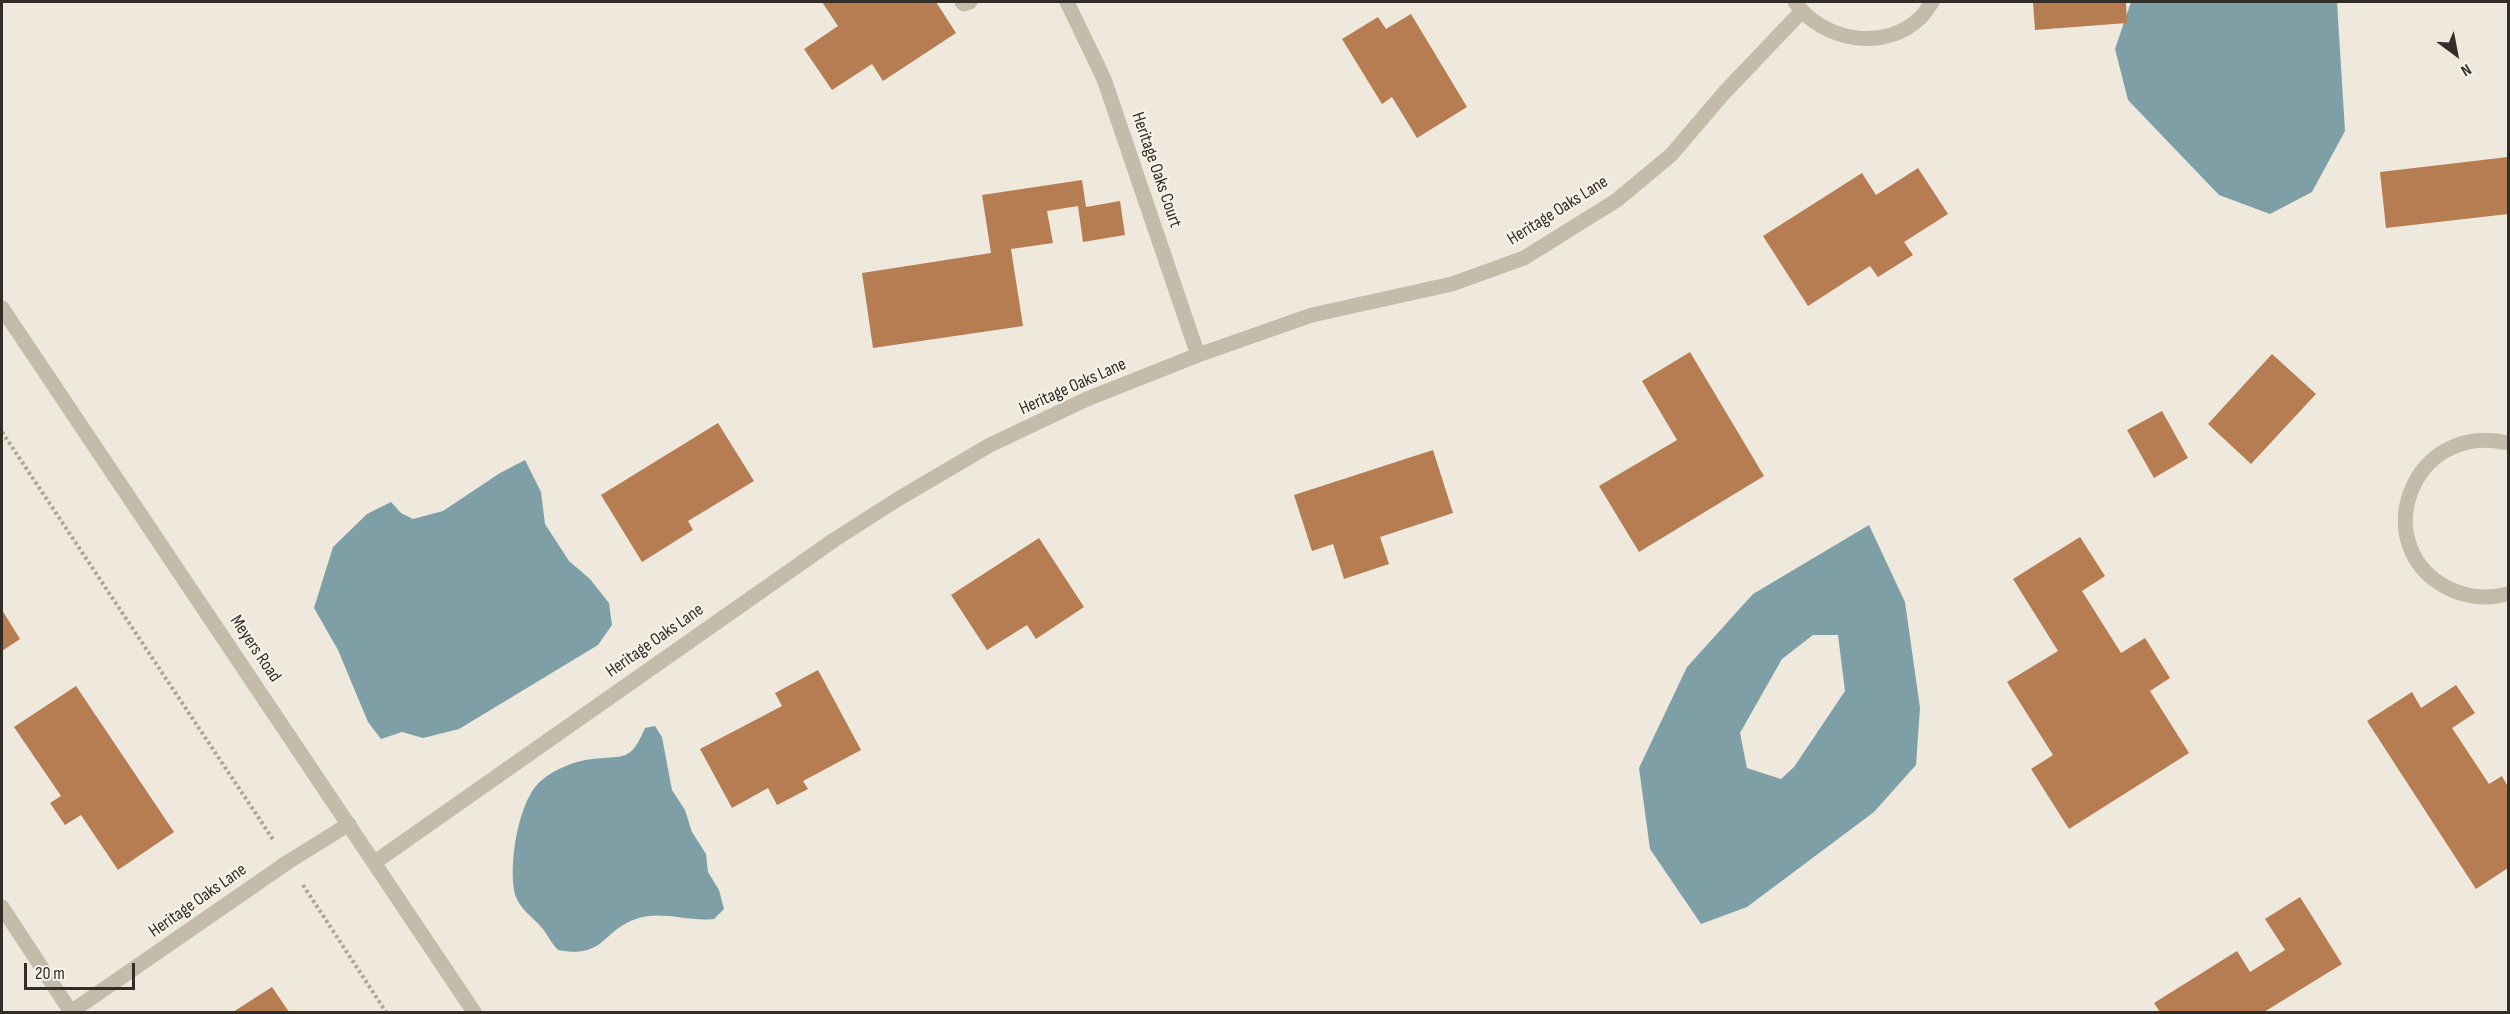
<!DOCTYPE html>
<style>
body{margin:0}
#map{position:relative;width:2510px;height:1014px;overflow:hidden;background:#eee9dc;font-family:"Sofia Sans Condensed",sans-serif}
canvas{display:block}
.frame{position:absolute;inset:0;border:3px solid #332d28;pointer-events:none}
.north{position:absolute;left:2426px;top:24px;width:60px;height:60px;-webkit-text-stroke:4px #f7f2e8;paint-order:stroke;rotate:148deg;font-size:16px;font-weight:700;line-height:24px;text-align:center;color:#332d28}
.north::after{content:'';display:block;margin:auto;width:21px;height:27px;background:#332d28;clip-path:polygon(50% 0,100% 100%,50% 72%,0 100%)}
.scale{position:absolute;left:24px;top:963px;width:111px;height:27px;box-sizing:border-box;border:3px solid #332d28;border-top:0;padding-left:8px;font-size:18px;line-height:21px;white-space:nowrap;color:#332d28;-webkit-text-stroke:4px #f7f2e8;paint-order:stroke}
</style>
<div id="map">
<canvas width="2510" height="1014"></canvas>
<div class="frame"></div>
<div class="north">N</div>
<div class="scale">20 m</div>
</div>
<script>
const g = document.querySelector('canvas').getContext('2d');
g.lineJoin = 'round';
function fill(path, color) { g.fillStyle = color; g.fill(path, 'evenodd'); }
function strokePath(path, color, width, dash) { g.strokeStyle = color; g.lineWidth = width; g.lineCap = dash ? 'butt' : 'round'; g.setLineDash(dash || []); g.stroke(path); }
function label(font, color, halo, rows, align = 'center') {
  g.font = font + ' "Sofia Sans Condensed",sans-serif'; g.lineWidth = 4.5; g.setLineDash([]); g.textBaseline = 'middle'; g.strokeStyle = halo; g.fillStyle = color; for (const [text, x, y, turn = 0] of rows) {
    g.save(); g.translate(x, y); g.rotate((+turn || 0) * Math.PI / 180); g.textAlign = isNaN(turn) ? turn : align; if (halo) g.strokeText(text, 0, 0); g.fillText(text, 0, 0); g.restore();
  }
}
fill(new Path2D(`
 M2131,2H2337L2345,131L2312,192L2270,214L2219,195L2128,100L2115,49Z
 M525,460L541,492L545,524L569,561L590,579L609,603L612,625L598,645L459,729L423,738L402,732L381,739L368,722L338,650L314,608L333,547L367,514L391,502L401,513L413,519L443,511L500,473Z
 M1869,525L1905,602L1920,708L1916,765L1874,812L1747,907L1701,924L1650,849L1639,768L1687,667L1753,594ZM1813,635H1838L1845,691L1794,767L1781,779L1747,768L1740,733L1782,659Z
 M655,726L662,737L672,790L685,810L692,832L706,854L708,872L719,890L724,909L714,919C687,922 662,910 636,919C601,931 605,959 558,950C551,943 548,935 542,928C534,918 521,910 516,897C507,870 518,798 542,780C555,769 575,761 592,759C624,755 630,763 645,728Z`), '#7f9fa7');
fill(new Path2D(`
 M822,2H936L956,33L883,81L872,64L832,90L804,49L838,26Z
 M2033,2H2126L2127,23L2035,30Z
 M1411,14L1467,107L1417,138L1392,97L1382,104L1342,39L1378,17L1386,29Z
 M2508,157V214L2386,228L2380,172Z
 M1918,168L1948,214L1904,242L1913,255L1878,277L1870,266L1808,306L1763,236L1862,173L1876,195Z
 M1082,180L1086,207L1120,201L1125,235L1083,242L1078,206L1047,211L1053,243L1011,249L1023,326L873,348L862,273L991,253L982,195Z
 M1690,352L1764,476L1639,552L1599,486L1677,440L1642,381Z
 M2272,354L2316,394L2251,464L2208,424Z
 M2162,411L2188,458L2154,478L2127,430Z
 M718,423L754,481L688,521L693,530L642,562L601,495Z
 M1433,450L1453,513L1380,537L1389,564L1344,579L1333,544L1312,551L1294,495Z
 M2080,537L2105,576L2082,591L2121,653L2145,638L2170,678L2150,691L2189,753L2069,829L2031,769L2053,755L2007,682L2058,651L2013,579Z
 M1039,538L1084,607L1036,639L1027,625L987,650L951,595Z
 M2,610L20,639L2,651Z
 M818,670L861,750L803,781L808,789L777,805L768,788L732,808L700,749L782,706L775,693Z
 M2456,685L2475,713L2452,728L2489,784L2502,776L2508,787V868L2476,889L2367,721L2412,692L2421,708Z
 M76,686L174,832L118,870L81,815L65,825L50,803L61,796L14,727Z
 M2300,897L2342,964L2264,1012H2160L2154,1003L2237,951L2250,972L2285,950L2265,919Z
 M272,987L289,1012H233Z`), '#b67c52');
strokePath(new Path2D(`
 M2,432L274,841
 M303,885L386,1012`), '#b0a594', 4, [3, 3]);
strokePath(new Path2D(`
 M962,2L964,4L970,2
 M1067,2L1104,79L1198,355
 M1795,2C1822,41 1885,53 1921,17C1926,12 1929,6 1932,2
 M2508,443C2411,420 2365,548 2450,589C2469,598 2488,599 2508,594
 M375,862L834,540L898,499L990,445L1087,399L1198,355L1312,315L1452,284L1524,258L1617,200L1671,155L1724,93L1802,11
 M2,907L71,1012L288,862L349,824`), '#c5bbaa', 15);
strokePath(new Path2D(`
 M2,308L474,1012`), '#c5bbaa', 15);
label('18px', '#332d28', '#f7f2e8', [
 ["Heritage Oaks Court",1156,170,71],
 ["Heritage Oaks Lane",1558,211,-32],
 ["Heritage Oaks Lane",1073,387,-24],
 ["Heritage Oaks Lane",655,641,-35],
 ["Meyers Road",255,649,56],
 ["Heritage Oaks Lane",198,901,-35]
]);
</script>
